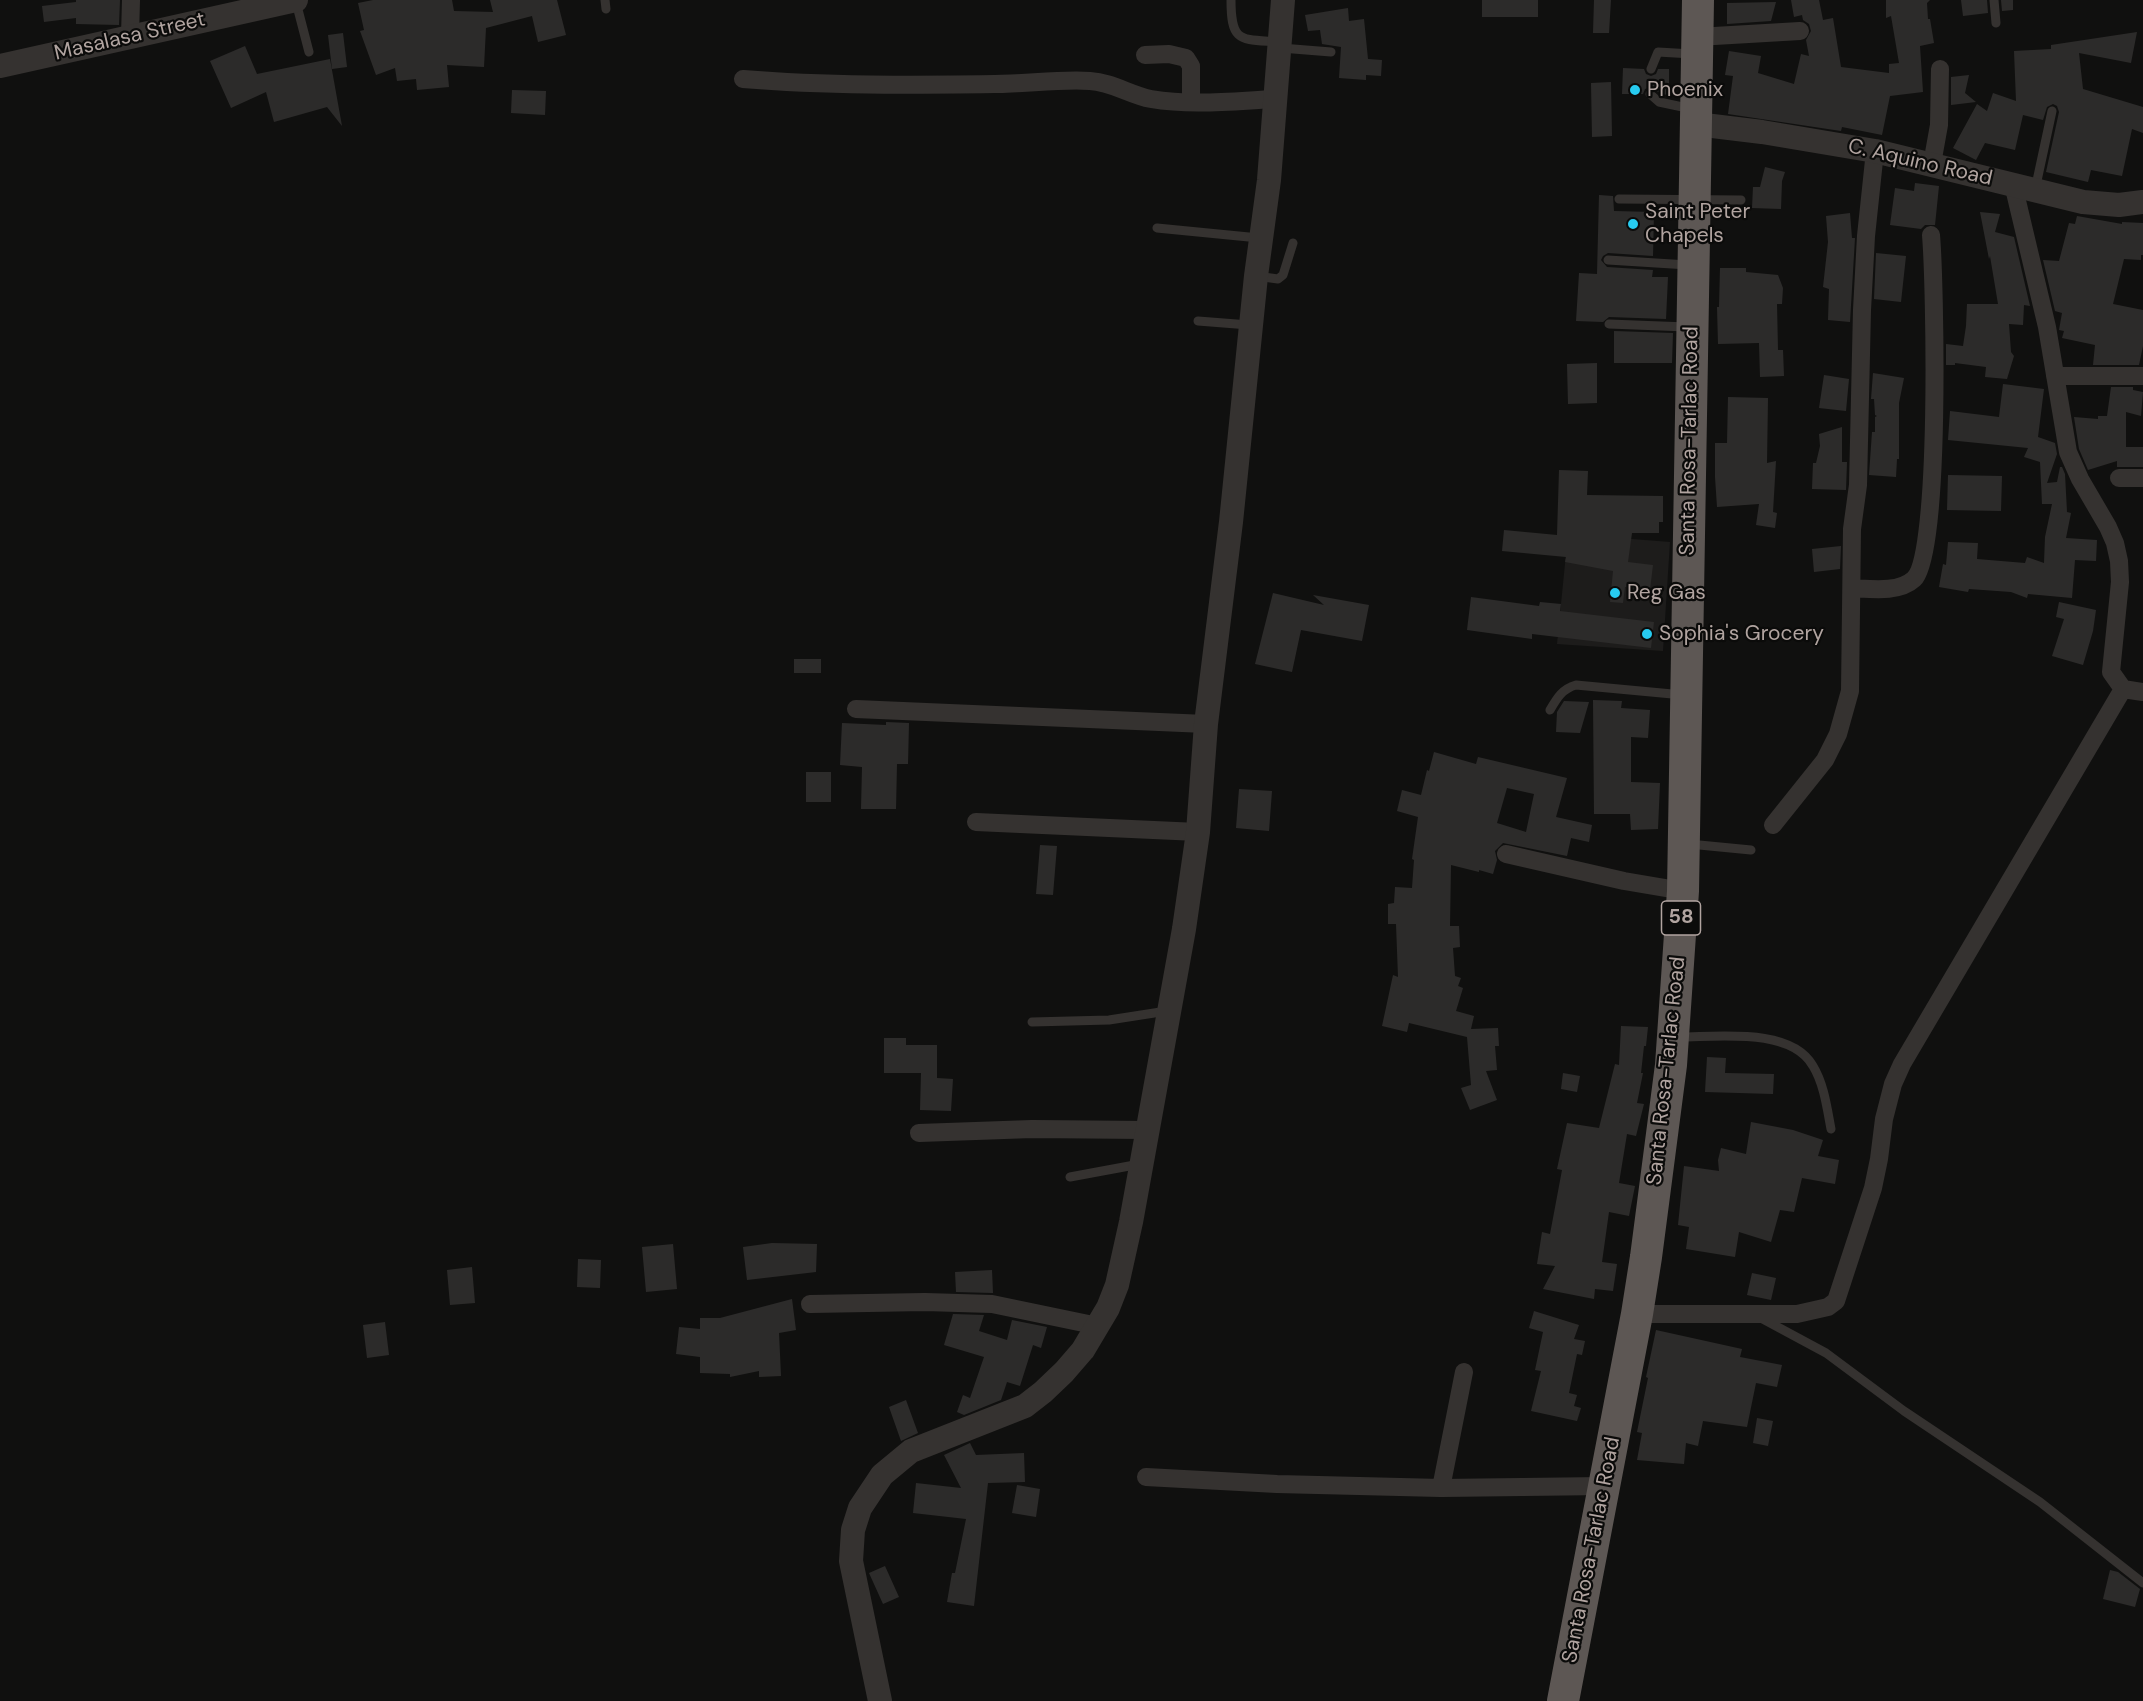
<!DOCTYPE html>
<style>
body{margin:0}
canvas{display:block;background:#10100f}
</style>
<canvas width="2143" height="1701"></canvas>
<script>
const g = document.querySelector('canvas').getContext('2d');
g.lineJoin = 'round';
function fill(path, color) { g.fillStyle = color; g.fill(path, 'evenodd'); }
function strokePath(path, color, width, dash) { g.strokeStyle = color; g.lineWidth = width; g.lineCap = dash ? 'butt' : 'round'; g.setLineDash(dash || []); g.stroke(path); }
function label(font, color, halo, rows, align = 'center') {
  g.font = font + ' "DM Sans",sans-serif'; g.lineWidth = 4.5; g.setLineDash([]); g.textBaseline = 'middle'; g.strokeStyle = halo; g.fillStyle = color; for (const [text, x, y, turn = 0] of rows) {
    g.save(); g.translate(x, y); g.rotate((+turn || 0) * Math.PI / 180); g.textAlign = isNaN(turn) ? turn : align; if (halo) g.strokeText(text, 0, 0); g.fillText(text, 0, 0); g.restore();
  }
}
fill(new Path2D(`
 M1568,534L1670,542L1663,651L1557,644Z`), '#1d1c1b');
fill(new Path2D(`
 M76,0H120L119,25L76,24V18L44,22L42,6L76,2Z
 M373,0H452L454,11L493,12L490,0H557L566,35L538,42L532,16L486,28L484,67L447,65L449,87L417,90L416,79L397,81L395,68L376,75L360,31L364,30L358,3Z
 M1482,0H1538V17H1482Z
 M1594,0H1611L1609,33H1593Z
 M1791,0H1819L1823,20L1833,18L1841,67L1889,73V64L1899,63L1891,16L1886,18V0H1930L1927,3L1928,19H1930L1934,43L1920,46L1923,92L1890,96L1882,135L1842,127L1841,131L1728,114L1733,76L1725,75L1729,51L1761,56L1758,73L1794,84L1801,54L1809,56L1806,40L1811,31L1809,24L1803,20L1802,15L1794,17Z
 M1961,0H1987L1988,13L1963,16Z
 M2001,0H2013V10L2002,11Z
 M1776,2L1771,21L1727,24V3Z
 M1348,8L1349,21L1364,19L1368,59L1382,60L1381,76L1366,75V80L1339,78L1341,47L1322,44L1320,30L1308,31L1305,15Z
 M2137,32L2131,63L2079,53L2083,89L2143,107V133L2132,129L2122,176L2091,170L2088,182L2046,172L2059,112L2057,106L2053,104L2047,107L2043,120L2023,115L2015,150L1985,143L1976,160L1953,148L1977,104L1987,111L1993,93L2016,101L2014,51L2051,49V45Z
 M343,33L347,67L332,69L328,35Z
 M245,46L257,74L330,59L342,126L327,107L274,122L266,92L231,108L210,61Z
 M1623,68L1644,69L1646,74L1651,76L1656,74L1658,69H1669V95L1661,94L1651,87L1645,89L1643,94H1622Z
 M1969,75L1965,93L1976,102L1951,105V77Z
 M1611,82L1612,136L1592,137L1591,83Z
 M512,90L546,91L545,115L511,113Z
 M1765,167L1785,172L1782,181L1781,209L1752,208L1753,187H1760Z
 M1915,183L1939,186L1935,225H1925L1921,229L1890,225L1895,188L1914,191Z
 M1599,195L1613,196L1614,211L1654,212L1653,256L1608,253L1603,256L1601,260L1607,267L1653,270L1652,277H1668L1666,319L1609,317L1603,322L1576,321L1579,273L1597,274Z
 M1980,212L2000,214L1995,232L2014,237L2030,306L2024,305L2023,325L2009,324L2011,352L2014,356L2007,379L1985,377L1986,367L1955,363V365H1946V344L1963,346L1966,326L1967,304H1998L1990,256L1989,259Z
 M1850,213L1852,238H1855L1850,322L1828,320L1829,289L1823,287L1828,242L1826,216Z
 M2077,216L2122,224V222L2143,223V255H2141V260L2124,259L2113,304L2143,310V346L2139,365H2093L2095,345L2062,338L2064,331L2059,330L2062,313L2055,311L2043,260L2059,261L2069,223L2075,224Z
 M1876,253L1906,256L1901,302L1874,299Z
 M1720,268H1746V272L1778,275L1783,288L1782,304H1777L1778,350H1783L1784,376L1760,377L1759,343L1718,344L1717,307H1719Z
 M1614,331L1673,333L1672,363H1614Z
 M1597,363V403L1568,404L1567,364Z
 M1873,373L1904,378L1899,403V459H1897L1896,477L1869,475L1872,432H1875V417L1877,416L1875,415L1874,399H1871Z
 M1824,375L1849,379L1846,411L1819,408Z
 M2003,384L2044,389L2038,437L2055,443L2057,454L2047,483L2057,482L2060,467H2062L2065,474L2067,512L2071,513L2066,538L2097,540L2096,561L2075,560L2072,598L2028,594L2027,598L2011,592L1969,589L1968,592L1939,587L1943,564L1946,565L1948,542L1978,543L1977,559L2025,563L2027,557L2044,563L2045,537L2052,504H2042L2040,462L2024,457L2028,448L1948,440L1950,411L1999,417Z
 M2111,387H2133V390L2143,392L2141,416L2126,412V447H2143V467H2117V461L2088,470L2079,449L2074,417L2098,419V416H2107Z
 M1728,397L1768,398L1767,463L1776,461L1773,512L1777,513L1775,528L1756,525L1759,504L1717,507L1715,477V443H1727Z
 M1842,427V462H1847L1846,490L1812,489L1813,463H1816L1820,446L1819,434Z
 M1559,470L1588,471L1587,495L1663,496V522H1659V533H1632L1628,562L1653,565L1650,590L1625,587L1623,603L1610,602L1613,571L1565,562L1566,557L1502,551L1504,530L1557,535Z
 M1948,475L2002,476L2001,511L1947,510Z
 M1841,546L1840,569L1814,572L1812,549Z
 M1273,593L1324,605L1313,595L1369,605L1362,641L1301,630L1292,672L1255,664Z
 M1471,597L1539,606L1540,602L1561,604L1560,611L1654,622L1651,648L1532,634V639L1467,630Z
 M2059,602L2096,610L2093,631L2083,665L2052,656L2064,619L2056,617Z
 M794,659H821V673H794Z
 M1593,700L1622,701L1621,708L1650,710L1648,738L1631,737V782L1660,783L1658,829L1631,830L1630,814H1594Z
 M1564,701L1589,702L1580,733L1556,732L1557,712Z
 M886,722L909,723L908,764H897L896,809H861L862,767L840,765L842,723L886,725Z
 M1434,752L1476,764L1478,757L1567,778L1556,817L1592,825L1589,842L1571,838L1567,856L1503,843L1495,851L1497,860L1493,874L1479,870V872L1451,865L1450,926H1459L1460,947L1453,948L1455,976L1461,978L1458,986L1463,988L1456,1011L1474,1016L1471,1029L1498,1028L1499,1046H1495L1497,1070L1486,1071L1497,1100L1470,1110L1461,1088L1471,1085L1467,1037L1409,1023L1407,1032L1382,1026L1393,975L1398,977L1396,924H1388V904L1394,903L1395,887L1412,888L1414,860L1412,859L1418,817L1397,811L1402,790L1421,795L1427,770L1429,771ZM1507,788L1534,794L1526,832L1497,823Z
 M806,772H831V802H806Z
 M1239,789L1272,791L1269,831L1236,828Z
 M1040,845L1057,846L1053,895L1036,894Z
 M1621,1026L1648,1027L1646,1046H1644L1641,1073H1643L1637,1103L1644,1104L1636,1136L1627,1134L1619,1183L1635,1186L1629,1216L1609,1212L1602,1262L1617,1264L1613,1291L1595,1289L1594,1299L1543,1289L1555,1266L1537,1264L1542,1232L1550,1234L1562,1170L1557,1169L1567,1123L1599,1128L1615,1064L1619,1065Z
 M884,1038H906V1045H937V1078L953,1079L951,1111L920,1110L921,1073H884Z
 M1707,1057L1726,1058L1725,1073L1774,1074L1773,1094L1705,1092Z
 M1563,1073L1580,1076L1577,1092L1561,1089Z
 M1751,1122L1793,1130L1823,1140L1818,1156L1839,1160L1835,1184L1802,1178L1794,1212L1780,1210L1771,1242L1739,1232L1735,1257L1686,1249L1689,1227L1678,1225L1684,1166L1719,1171L1718,1160L1721,1148L1746,1154Z
 M772,1243L817,1244L816,1272L747,1280L743,1247Z
 M673,1244L677,1289L646,1292L642,1247Z
 M578,1259L601,1260L600,1288L577,1287Z
 M472,1267L475,1303L450,1305L447,1270Z
 M992,1270L993,1293L956,1292L955,1272Z
 M1752,1273L1776,1278L1771,1300L1747,1295Z
 M792,1299L796,1330L779,1333L781,1376L759,1377V1371L730,1377V1374L700,1373V1357L676,1354L679,1327L700,1329V1318H720Z
 M1534,1311L1579,1325L1574,1339L1585,1341L1582,1355L1577,1354L1569,1393L1577,1395L1574,1406L1581,1408L1577,1421L1531,1411L1541,1371L1535,1370L1543,1332L1529,1328Z
 M953,1314L984,1315L979,1331L1007,1340L1012,1320L1047,1327L1041,1348L1033,1345L1020,1386L1007,1382L1001,1400L964,1415L957,1412L963,1395L970,1398L984,1357L944,1345Z
 M385,1322L389,1355L367,1358L363,1325Z
 M1656,1330L1742,1349L1740,1357L1782,1365L1777,1387L1756,1383L1747,1427L1703,1421L1698,1446L1686,1443L1684,1464L1637,1460L1642,1433L1637,1432L1648,1378L1646,1377Z
 M906,1400L918,1433L901,1441L889,1407Z
 M1757,1418L1773,1421L1768,1446L1753,1443Z
 M970,1443L976,1455L1024,1453L1025,1482L988,1483L974,1606L947,1602L952,1573H955L966,1519L913,1513L916,1483L961,1488L944,1455Z
 M1017,1485L1040,1489L1036,1517L1012,1513Z
 M885,1566L899,1597L883,1604L869,1573Z
 M2110,1570L2118,1572L2140,1589L2135,1607L2103,1599Z`), '#2c2b2a');
strokePath(new Path2D(`
 M605,0L606,9
 M1231,0C1231,43 1240,39 1278,42
 M1994,0L1996,23
 M296,2L309,52
 M1281,48L1331,52
 M1651,69L1658,52L1692,54
 M1650,94L1659,102L1692,109
 M2035,190L2052,111
 M1619,199L1741,200
 M1157,228L1259,238
 M1608,260L1688,265
 M1256,276L1278,279L1283,275L1293,243
 M1198,321L1249,325
 M1609,324L1687,327
 M1550,710C1557,698 1562,689 1576,685L1683,695
 M1689,844L1751,850
 M1032,1022L1109,1020L1167,1011
 M1679,1037C1718,1037 1791,1027 1813,1066C1824,1084 1827,1108 1831,1129
 M1070,1177L1140,1164
 M1761,1318L1826,1353L1904,1411L2040,1502L2143,1583`), '#353230', 9);
strokePath(new Path2D(`
 M130,36L131,0
 M1697,37L1800,31
 M1145,55L1169,54L1186,58L1191,66V101
 M743,79C827,86 911,85 995,84C1026,84 1059,79 1090,81C1112,82 1130,95 1151,99C1192,106 1234,101 1275,99
 M1932,164L1939,125L1940,69
 M2055,376H2143
 M2119,478H2143
 M1852,588C1871,589 1899,593 1914,579C1941,554 1935,283 1931,235
 M2123,689L2143,692
 M856,709L1206,724
 M976,822L1198,832
 M1773,825L1825,760L1838,734L1850,691L1852,529L1858,485L1862,310L1866,236L1875,151
 M1506,854L1624,881L1683,891
 M919,1133L1032,1129L1146,1130
 M810,1304L925,1302L992,1304L1098,1326
 M1637,1314H1797L1828,1307L1836,1301L1873,1188L1879,1159L1884,1119L1893,1084L1902,1064L2123,689L2111,672L2120,582L2119,561L2115,543L2108,527L2080,479L2068,452L2047,327L2013,184
 M1146,1477L1277,1484L1441,1488L1604,1486
 M1441,1488L1464,1372`), '#353230', 18);
strokePath(new Path2D(`
 M0,66L296,0
 M1696,124L1762,132L1875,151L2083,202L2119,205L2143,202
 M880,1701L851,1561L853,1530L860,1508L882,1475L911,1451L1025,1406L1043,1392L1064,1372L1083,1350L1108,1308L1117,1285L1131,1222L1184,929L1198,832L1206,724L1231,522L1256,276L1269,180L1283,0`), '#353230', 24);
strokePath(new Path2D(`
 M1563,1701L1637,1314L1646,1257L1671,1065L1683,891L1698,0`), '#5d5754', 32);
for (const [x, y, r, color] of [
 [1635,90,6,"#27cbf0"],
 [1633,224,6,"#27cbf0"],
 [1615,593,6,"#27cbf0"],
 [1647,634,6,"#27cbf0"]
]) { const dot = new Path2D(); dot.arc(x, y, r, 0, 2 * Math.PI); g.fillStyle = color; g.fill(dot); strokePath(dot, '#0b0b0a', 2); }
for (const [x, y, w] of [
 [1681,918,39]
]) { const box = new Path2D(); box.roundRect(x - w / 2, y - 17, w, 34, 4.5); g.fillStyle = '#0b0b0a'; g.fill(box); strokePath(box, '#b1a4a0', 1.5); }
label('bold 20px', '#b1a4a0', null, [
 ["58",1681,918]
]);
label('21px', '#b1a4a0', '#0b0b0a', [
 ["Masalasa Street",130,37,-13],
 ["C. Aquino Road",1920,163,13],
 ["Santa Rosa-Tarlac Road",1690,441,-89],
 ["Santa Rosa-Tarlac Road",1667,1071,-84],
 ["Santa Rosa-Tarlac Road",1592,1550,-79]
]);
label('21px', '#b1a4a0', '#0b0b0a', [
 ["Phoenix",1647,90],
 ["Saint Peter",1645,212],
 ["Chapels",1645,236],
 ["Reg Gas",1627,593],
 ["Sophia's Grocery",1659,634]
], 'left');
</script>
